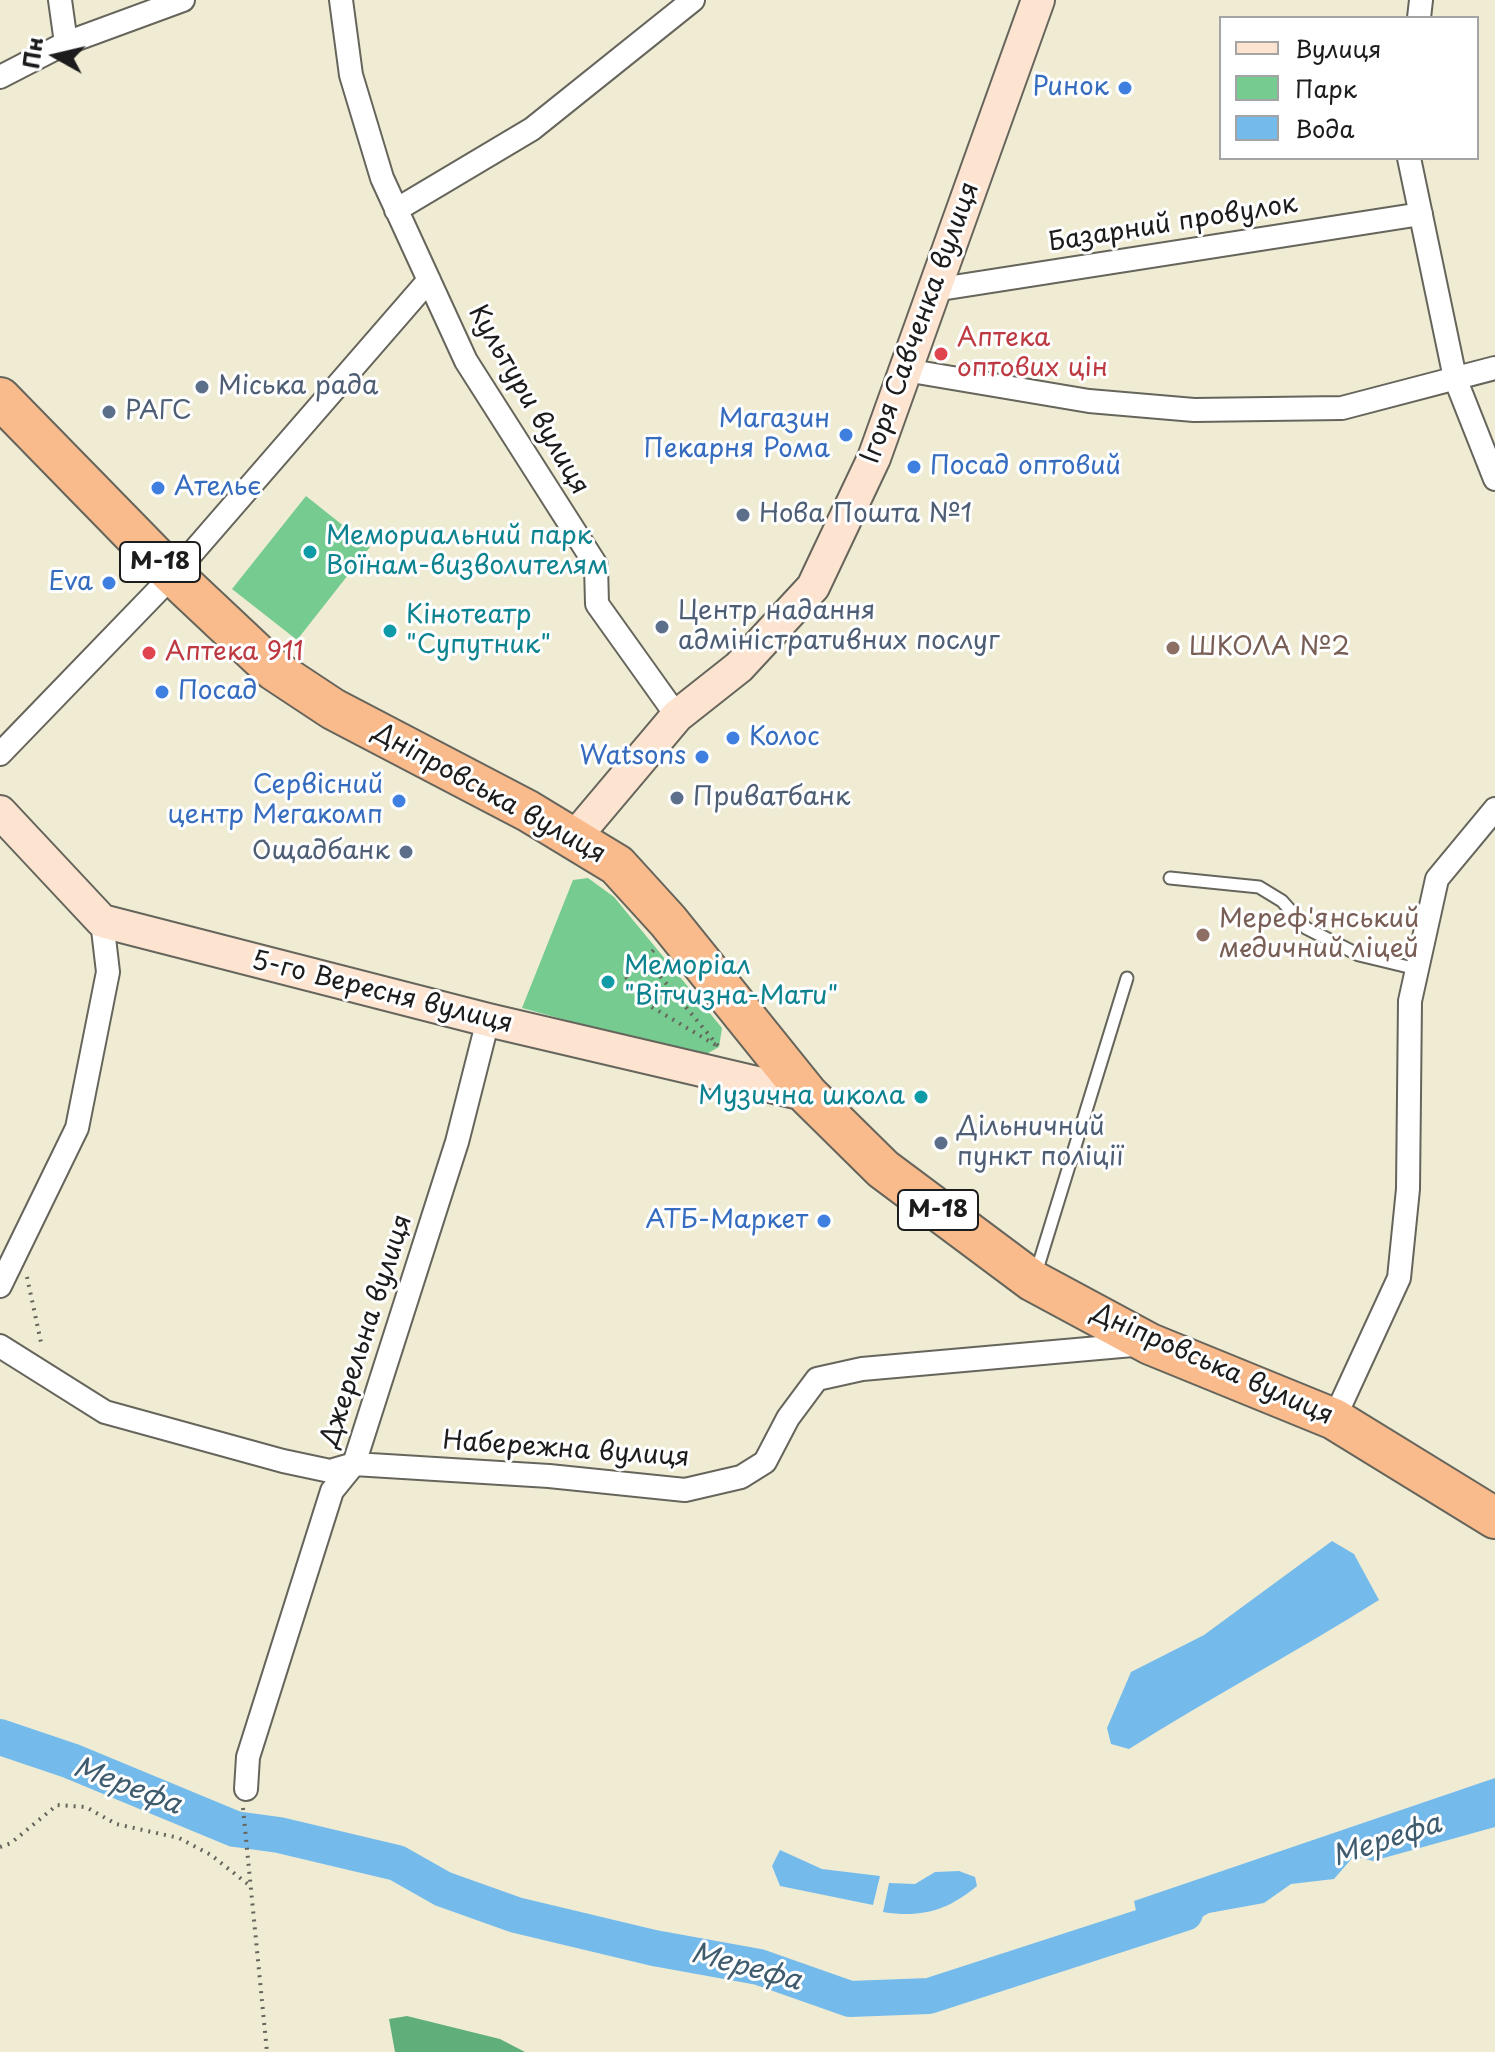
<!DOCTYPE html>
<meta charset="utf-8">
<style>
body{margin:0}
#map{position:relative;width:1495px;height:2052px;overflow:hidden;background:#f0ecd4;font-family:"Playpen Sans",sans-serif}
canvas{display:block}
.legend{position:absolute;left:1219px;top:16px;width:260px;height:144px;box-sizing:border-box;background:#fff;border:2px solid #a4a4a4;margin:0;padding:10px 14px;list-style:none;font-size:24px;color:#1c1c1c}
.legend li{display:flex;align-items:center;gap:16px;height:40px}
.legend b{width:40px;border:2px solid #a4a4a4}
.north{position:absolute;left:16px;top:16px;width:80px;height:80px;-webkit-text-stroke:6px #fff;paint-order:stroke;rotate:278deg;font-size:22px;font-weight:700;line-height:32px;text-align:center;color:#1c1c1c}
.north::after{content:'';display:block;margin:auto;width:28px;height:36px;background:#1c1c1c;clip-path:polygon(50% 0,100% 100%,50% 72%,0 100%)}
</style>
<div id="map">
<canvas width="1495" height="2052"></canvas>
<ul class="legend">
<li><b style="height:10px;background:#fde4d1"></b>Вулиця</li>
<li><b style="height:22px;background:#75cb90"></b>Парк</li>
<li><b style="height:22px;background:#74bbec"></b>Вода</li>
</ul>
<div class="north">Пн</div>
</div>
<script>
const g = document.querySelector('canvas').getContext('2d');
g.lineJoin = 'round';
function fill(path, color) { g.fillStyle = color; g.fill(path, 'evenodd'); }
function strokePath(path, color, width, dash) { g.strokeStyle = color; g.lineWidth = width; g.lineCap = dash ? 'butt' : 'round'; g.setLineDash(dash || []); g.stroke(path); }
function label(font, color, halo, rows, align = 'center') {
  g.font = font + ' "Playpen Sans",sans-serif'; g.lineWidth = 6; g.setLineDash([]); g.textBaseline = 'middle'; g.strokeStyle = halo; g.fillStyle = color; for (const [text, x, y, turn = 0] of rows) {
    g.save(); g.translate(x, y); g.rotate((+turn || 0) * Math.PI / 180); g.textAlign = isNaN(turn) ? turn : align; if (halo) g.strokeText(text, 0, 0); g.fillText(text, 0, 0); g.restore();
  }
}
fill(new Path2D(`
 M306,496L370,547L297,640L232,589Z
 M588,878L614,897L722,1028L719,1047L701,1057L522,1008L573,880Z`), '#75cb90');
fill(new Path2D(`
 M407,2016L500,2039L525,2052H395L389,2019Z`), '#60af7a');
fill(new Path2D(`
 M1332,1541L1354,1554L1379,1600C1296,1652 1212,1697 1129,1749L1111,1744L1107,1728L1131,1672L1204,1635Z
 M1495,1778V1827L1373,1861L1354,1856L1334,1879L1291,1884L1264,1903L1209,1913L1169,1935L1140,1930L1134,1901Z
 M780,1850L822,1869L880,1876L873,1905L780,1886L772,1866Z
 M959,1871L975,1877L977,1886C947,1911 921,1918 883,1912L889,1883L915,1884L935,1872Z`), '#74bbec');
strokePath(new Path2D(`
 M0,1737L71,1761L235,1829L279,1835L397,1863L443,1889L516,1915L654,1948L759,1967L850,1999L929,1996L1185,1913`), '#74bbec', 36);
const lane = new Path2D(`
 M1170,878L1259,887L1282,901L1306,928L1359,955L1417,969
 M1036,1273L1127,978`);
const street = new Path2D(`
 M60,0L66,43
 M341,0L351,75L382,178L466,361L596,565L597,604L677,716
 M1419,18L1421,0
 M0,77L66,43L183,0
 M1409,158L1455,378L1495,479
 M396,210L532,129L693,0
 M934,290L1421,214
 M905,370L1089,401L1194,410L1342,408L1495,368
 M0,754L173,575L429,280
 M0,1286L77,1128L108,972L102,921
 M0,1346L105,1412L283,1461L330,1471L354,1464L549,1476L685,1490L741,1477L765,1462L788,1418L817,1379L862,1369L1144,1344
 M1334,1419L1399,1278L1408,1189L1410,1001L1437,879L1495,809
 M246,1789L248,1757L332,1491L354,1464L457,1142L488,1020`);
const secondary = new Path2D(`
 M0,812L102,921L488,1020L808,1095
 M575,837L677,716L739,667L813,587L874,458L1038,0`);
const highway = new Path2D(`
 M0,398L173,575L274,670L333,709L528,811L617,865L668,921L808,1095L883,1169L1033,1281L1150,1344L1334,1419L1495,1518`);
strokePath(lane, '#66655c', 15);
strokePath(street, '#66655c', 26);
strokePath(secondary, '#66655c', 36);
strokePath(highway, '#66655c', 44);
strokePath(new Path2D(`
 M645,958L719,1047L645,1003L625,976L656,948
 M27,1277L42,1347
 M243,1808L267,2052
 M0,1847L11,1843L57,1805L86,1807L116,1824L179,1838L211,1855L249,1885`), '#66655c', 4, [2, 6]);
strokePath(lane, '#fff', 11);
strokePath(street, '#fff', 22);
strokePath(secondary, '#fde4d1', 32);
strokePath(highway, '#fabb8c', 40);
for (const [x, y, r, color] of [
 [1125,88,8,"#3f7fe0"],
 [941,354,8,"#e0444e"],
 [202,387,8,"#5c6f8a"],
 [109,412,8,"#5c6f8a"],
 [846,435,8,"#3f7fe0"],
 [914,467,8,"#3f7fe0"],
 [158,488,8,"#3f7fe0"],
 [743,515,8,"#5c6f8a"],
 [310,552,8,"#0f9aa8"],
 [109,583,8,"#3f7fe0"],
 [662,627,8,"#5c6f8a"],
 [390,631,8,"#0f9aa8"],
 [1173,648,8,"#8d6e63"],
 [149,653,8,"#e0444e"],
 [162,692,8,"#3f7fe0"],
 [733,738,8,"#3f7fe0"],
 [702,757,8,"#3f7fe0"],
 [677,798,8,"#5c6f8a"],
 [399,801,8,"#3f7fe0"],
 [406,852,8,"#5c6f8a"],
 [1203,935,8,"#8d6e63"],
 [608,982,8,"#0f9aa8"],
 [921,1097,8,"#0f9aa8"],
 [941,1143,8,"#5c6f8a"],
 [824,1221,8,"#3f7fe0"]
]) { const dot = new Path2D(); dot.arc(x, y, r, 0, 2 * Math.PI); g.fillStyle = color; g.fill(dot); strokePath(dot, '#fff', 3); }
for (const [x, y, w] of [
 [160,562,80],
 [938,1210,80]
]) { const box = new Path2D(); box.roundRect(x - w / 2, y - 20, w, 40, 6); g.fillStyle = '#fff'; g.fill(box); strokePath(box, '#1c1c1c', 2); }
label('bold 24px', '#1c1c1c', null, [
 ["М-18",160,562],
 ["М-18",938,1210]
]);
label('26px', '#366cbe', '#fff', [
 ["Ринок",1109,88],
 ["Магазин",830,420],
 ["Пекарня Рома",830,450],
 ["Посад оптовий",930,467,"left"],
 ["Ательє",174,488,"left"],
 ["Eva",93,583],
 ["Посад",178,692,"left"],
 ["Колос",749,738,"left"],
 ["Watsons",686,757],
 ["Сервісний",383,786],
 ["центр Мегакомп",383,816],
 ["АТБ-Маркет",808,1221]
], 'right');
label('26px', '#1c1c1c', '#fff', [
 ["Базарний провулок",1173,224,-9],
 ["Ігоря Савченка вулиця",921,323,-70],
 ["Культури вулиця",528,400,60],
 ["Дніпровська вулиця",489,794,29],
 ["5-го Вересня вулиця",382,993,14],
 ["Джерельна вулиця",367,1331,-72],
 ["Дніпровська вулиця",1212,1365,24],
 ["Набережна вулиця",566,1450,4]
]);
label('26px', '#be3a42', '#fff', [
 ["Аптека",957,339],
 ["оптових цін",957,369],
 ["Аптека 911",165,653]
], 'left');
label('26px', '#4e5e75', '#fff', [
 ["Міська рада",218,387],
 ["РАГС",125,412],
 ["Нова Пошта №1",759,515],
 ["Центр надання",678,612],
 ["адміністративних послуг",678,642],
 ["Приватбанк",693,798],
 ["Ощадбанк",390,852,"right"],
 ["Дільничний",957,1128],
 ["пункт поліції",957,1158]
], 'left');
label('26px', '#0d838f', '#fff', [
 ["Мемориальний парк",326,537],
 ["Воїнам-визволителям",326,567],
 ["Кінотеатр",406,616],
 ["\"Супутник\"",406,646],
 ["Меморіал",624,967],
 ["\"Вітчизна-Мати\"",624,997],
 ["Музична школа",905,1097,"right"]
], 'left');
label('26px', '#785e54', '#fff', [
 ["ШКОЛА №2",1189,648],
 ["Мереф'янський",1219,920],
 ["медичний ліцей",1219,950]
], 'left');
label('italic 28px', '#3f5c6f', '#fff', [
 ["Мерефа",127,1787,21],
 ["Мерефа",1387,1841,-18],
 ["Мерефа",746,1968,15]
]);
</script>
